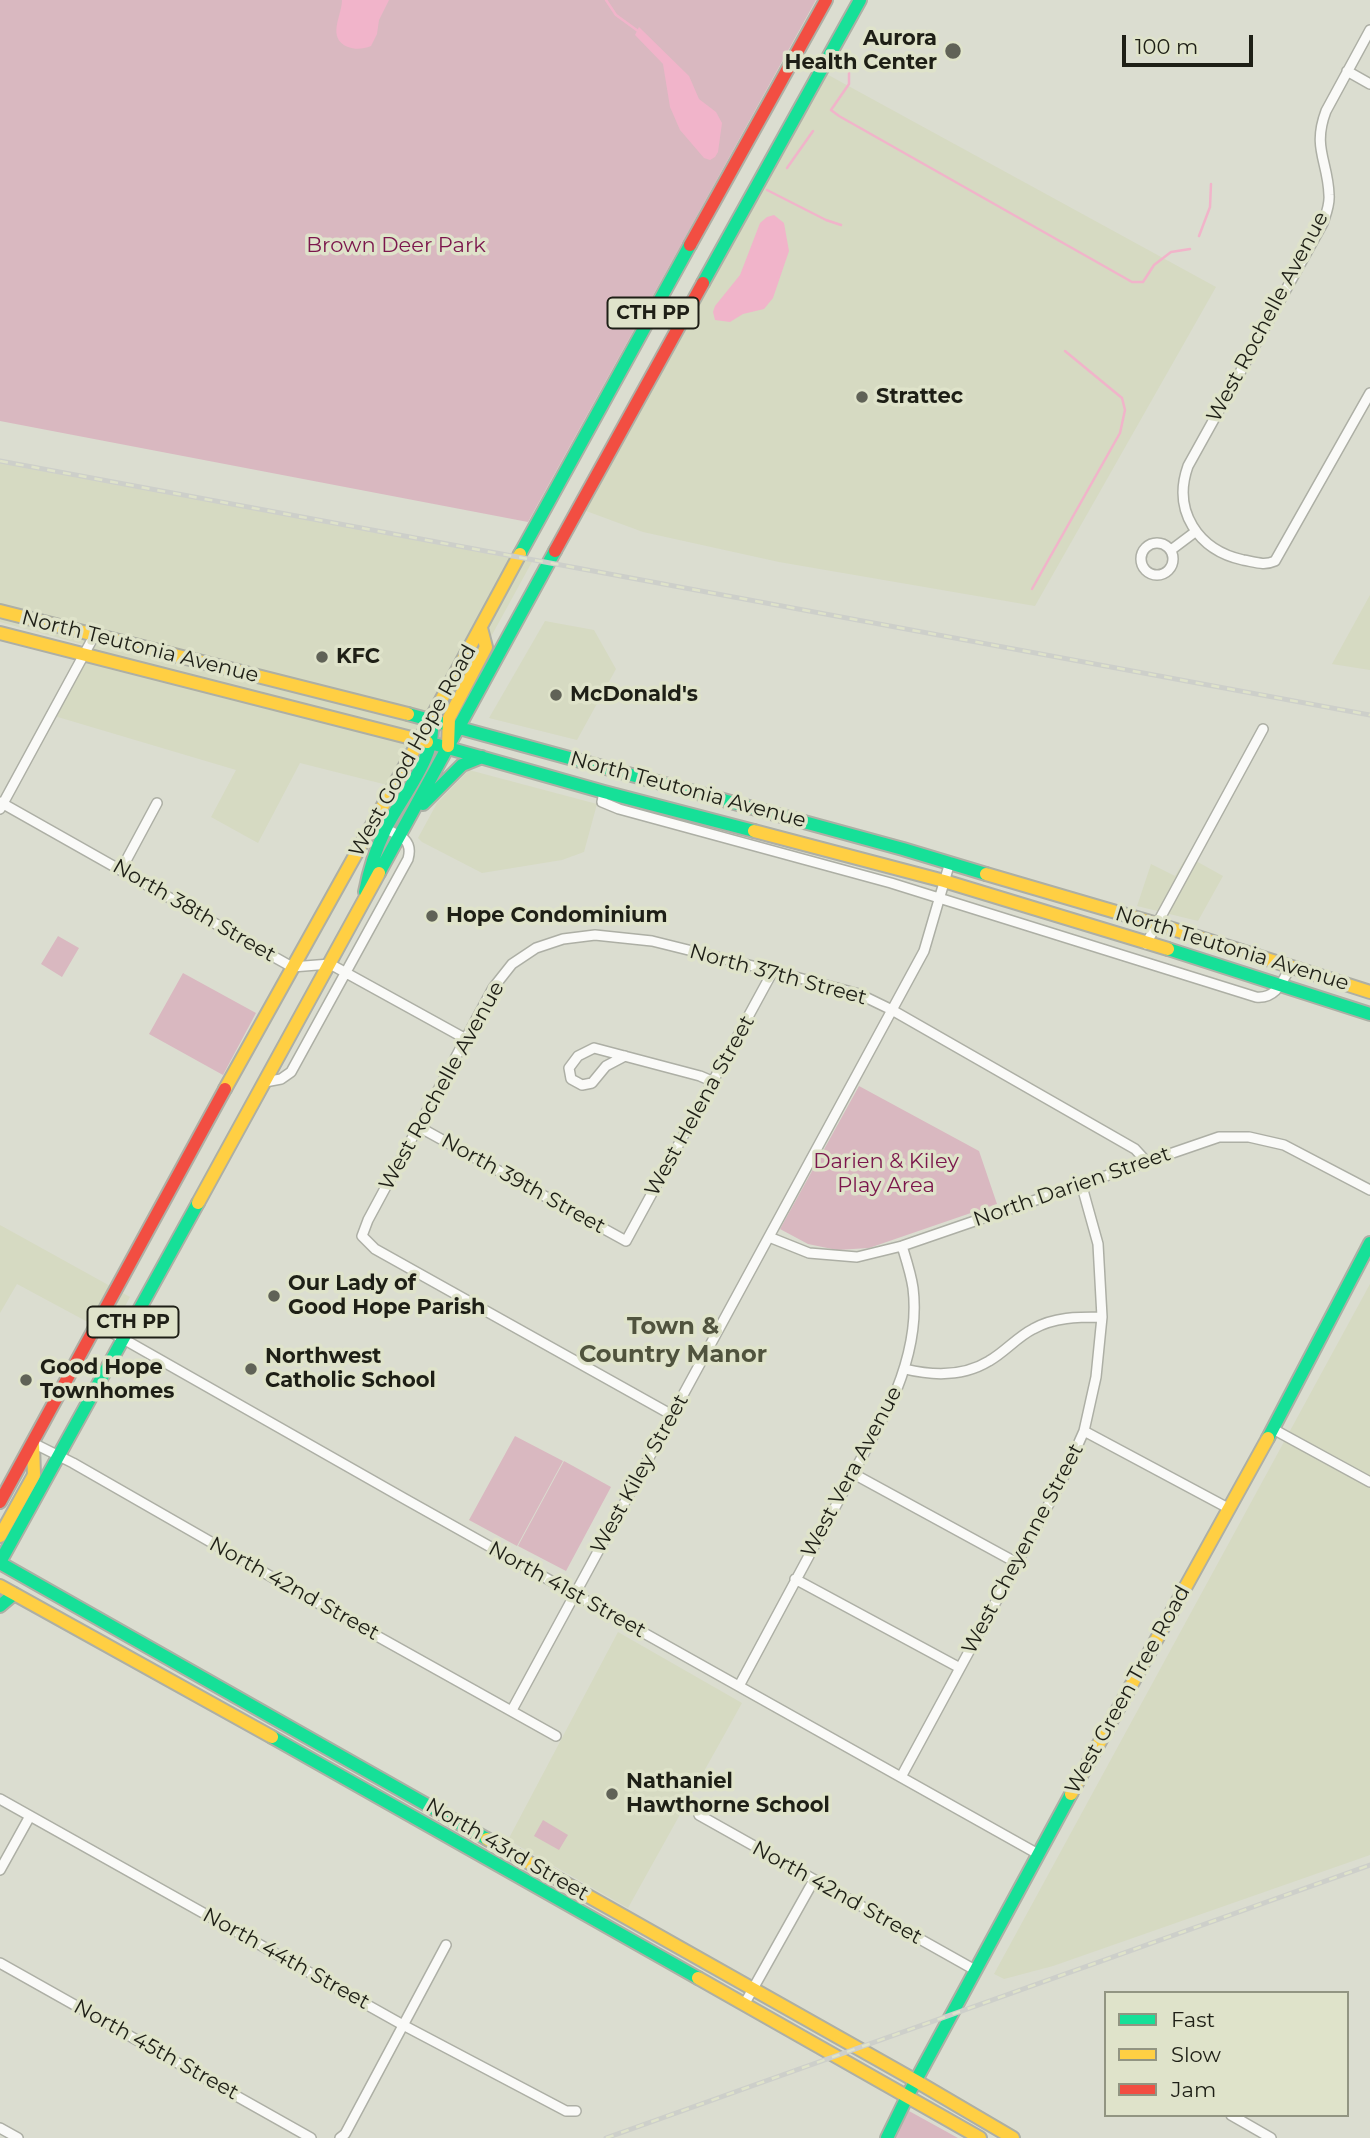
<!DOCTYPE html>
<style>
body{margin:0}
#map{position:relative;width:1370px;height:2138px;overflow:hidden;background:#dbddd0;font-family:Montserrat,sans-serif}
canvas{display:block}
.legend{position:absolute;left:1104px;top:1991px;width:245px;height:126px;box-sizing:border-box;background:#dfe3ca;border:2px solid #929582;margin:0;padding:9px 12px;list-style:none;font-size:21px;color:#1e1f16}
.legend li{display:flex;align-items:center;gap:14px;height:35px}
.legend b{width:35px;border:2px solid #929582}
.scale{position:absolute;left:1122px;top:35px;width:131px;height:32px;box-sizing:border-box;border:4px solid #1e1f16;border-top:0;padding-left:9px;font-size:21px;line-height:24px;white-space:nowrap;color:#1e1f16;-webkit-text-stroke:5px #dfe3ca;paint-order:stroke}
</style>
<div id="map">
<canvas width="1370" height="2138"></canvas>
<ul class="legend">
<li><b style="height:9px;background:#16e098"></b>Fast</li>
<li><b style="height:9px;background:#ffcf43"></b>Slow</li>
<li><b style="height:9px;background:#f24e42"></b>Jam</li>
</ul>
<div class="scale">100 m</div>
</div>
<script>
const g = document.querySelector('canvas').getContext('2d');
g.lineJoin = 'round';
function fill(path, color) { g.fillStyle = color; g.fill(path, 'evenodd'); }
function strokePath(path, color, width, dash) { g.strokeStyle = color; g.lineWidth = width; g.lineCap = dash ? 'butt' : 'round'; g.setLineDash(dash || []); g.stroke(path); }
function label(font, color, halo, rows, align = 'center') {
  g.font = font + ' Montserrat,sans-serif'; g.lineWidth = 7; g.setLineDash([]); g.textBaseline = 'middle'; g.strokeStyle = halo; g.fillStyle = color; for (const [text, x, y, turn = 0] of rows) {
    g.save(); g.translate(x, y); g.rotate((+turn || 0) * Math.PI / 180); g.textAlign = isNaN(turn) ? turn : align; if (halo) g.strokeText(text, 0, 0); g.fillText(text, 0, 0); g.restore();
  }
}
fill(new Path2D(`
 M821,71L1216,287L1035,606L779,562L643,532L578,508Z
 M0,461L533,560L407,790L300,763L258,843L211,817L236,770L51,715L89,646L0,622Z
 M1370,595V670L1332,664Z
 M545,621L594,630L616,669L577,740L489,718Z
 M469,770L597,804L584,852L562,860L482,873L422,842L418,838L437,803Z
 M1187,856L1223,876L1198,921L1137,906L1151,864L1175,876Z
 M0,1225L130,1297L110,1334L17,1284L0,1313Z
 M1370,1284V1855L1053,1966L1004,1979L994,1974Z
 M618,1632L742,1703L628,1908L508,1840Z`), '#d6dac2');
fill(new Path2D(`
 M0,0H816L528,522L0,421Z
 M58,936L79,948L62,977L41,964Z
 M183,973L256,1013L223,1075L149,1034Z
 M859,1086L979,1151L997,1204L869,1248L837,1250L808,1244L780,1229Z
 M515,1436L563,1461L517,1546L469,1520Z
 M564,1461L611,1487L566,1571L518,1546Z
 M543,1820L568,1835L559,1850L534,1836Z
 M909,2111L958,2138H895Z`), '#d9b8c0');
fill(new Path2D(`
 M342,0H389L379,20L377,34L371,46C363,49 356,50 348,47C326,38 342,16 342,0Z
 M639,27L689,76L699,99L716,112L722,123L718,152L715,157L710,160L704,158L680,130L670,107L663,64L635,35Z
 M774,215L784,223L789,251L773,298L764,309L743,314L730,322L715,320L713,312L715,306L740,275L760,223L767,217Z`), '#f1b4ca');
strokePath(new Path2D(`
 M606,0L616,15L638,31
 M849,73V84L831,110L839,116L1132,282H1143L1154,265L1171,252L1190,249
 M787,168L813,131
 M767,190L826,220L841,225
 M1199,236L1210,207L1211,184
 M1032,589L1120,433L1125,410L1122,398L1065,351`), '#f1b4ca', 2.5);
const street = new Path2D(`
 M1370,30L1326,111C1312,148 1328,161 1329,195C1330,205 1326,214 1323,223L1188,466C1172,511 1198,550 1243,560C1255,562 1264,566 1275,561L1370,393
 M1347,71L1370,84
 M1141 559a16 16 0 1 1 32 0a16 16 0 1 1-32 0Z
 M1171,550L1195,532
 M604,792L602,802L619,809L891,883L1256,997C1276,999 1282,982 1291,966
 M0,802L292,967L330,964L466,1039
 M0,809L94,636
 M121,870L157,803
 M1146,944L1263,729
 M625,1056L606,1066L592,1083L582,1085L571,1079L569,1068L578,1056L594,1048L700,1076L714,1082
 M265,1082L281,1079L291,1072L408,859C414,838 397,834 381,827
 M419,1127L626,1241L773,971
 M769,1237L809,1253L857,1257L902,1246L1219,1137H1249L1284,1145L1370,1190
 M97,1324L405,1499L1038,1854
 M905,1369C934,1376 963,1377 989,1361C1005,1352 1017,1337 1033,1329C1054,1317 1078,1317 1102,1317
 M672,1415L375,1249L362,1236L368,1220L493,988L512,964L536,948L563,939L595,935L652,941L773,971L859,994L892,1010L1135,1149L1146,1161
 M1273,1429L1370,1482
 M1084,1431L1228,1508
 M33,1443L73,1463L291,1588L556,1736
 M852,1473L1017,1563
 M795,1579L960,1668
 M739,1686L891,1403C907,1367 918,1328 913,1288C911,1274 906,1259 902,1246
 M512,1710L924,951L950,862
 M901,1777L1063,1478L1084,1431L1096,1377L1102,1317L1098,1244L1081,1183
 M0,1799L403,2025L566,2111H576
 M699,1815L975,1970
 M0,1870L30,1816
 M0,1963L311,2138
 M745,2003L814,1880
 M1231,2115L1271,2138
 M0,2128L18,2138
 M340,2138L345,2134L446,1945`);
const fast = new Path2D(`
 M703,283L860,0
 M520,554L690,245
 M408,714L903,849L986,874
 M427,742L604,792L754,831
 M423,804L462,765L482,757
 M379,873L555,551
 M365,892C369,871 376,849 385,830C399,800 439,754 431,721
 M1168,949L1370,1014
 M1268,1438L1370,1243
 M0,1562L198,1203
 M0,1563L487,1839
 M0,1606L14,1594
 M272,1737L698,1978
 M887,2138L908,2095L1071,1794`);
const slow = new Path2D(`
 M0,611L408,714
 M0,633L427,742
 M448,746L449,718L486,647L481,628
 M754,831L944,881L1168,949
 M986,874L1157,924L1370,992
 M225,1089L419,741L520,554
 M198,1203L379,873
 M0,1536L34,1475L33,1444
 M0,1586L272,1737
 M1071,1794L1268,1438
 M487,1839L916,2081L1013,2138
 M698,1978L980,2138`);
const jam = new Path2D(`
 M690,245L826,0
 M555,551L703,283
 M0,1502L225,1089`);
strokePath(street, '#adafa5', 12);
strokePath(fast, '#adafa5', 16);
strokePath(slow, '#adafa5', 16);
strokePath(jam, '#adafa5', 16);
strokePath(street, '#fafaf8', 9);
strokePath(fast, '#16e098', 12);
strokePath(slow, '#ffcf43', 12);
strokePath(jam, '#f24e42', 12);
const rail = new Path2D(`
 M0,461L1370,715
 M606,2138L1370,1865`);
strokePath(rail, '#cdcfca', 5);
strokePath(rail, '#dfe3ca', 2.5, [8]);
for (const [x, y, r, color] of [
 [953,51,9,"#606257"],
 [862,397,7,"#606257"],
 [322,657,7,"#606257"],
 [556,695,7,"#606257"],
 [432,916,7,"#606257"],
 [274,1296,7,"#606257"],
 [251,1369,7,"#606257"],
 [26,1380,7,"#606257"],
 [612,1794,7,"#606257"]
]) { const dot = new Path2D(); dot.arc(x, y, r, 0, 2 * Math.PI); g.fillStyle = color; g.fill(dot); strokePath(dot, '#dfe3ca', 2.5); }
for (const [x, y, w] of [
 [653,313,91],
 [133,1322,91]
]) { const box = new Path2D(); box.roundRect(x - w / 2, y - 15.5, w, 31, 5); g.fillStyle = '#dfe3ca'; g.fill(box); strokePath(box, '#1e1f16', 2); }
label('bold 19px', '#1e1f16', null, [
 ["CTH PP",653,313],
 ["CTH PP",133,1322]
]);
label('bold 21px', '#1e1f16', '#dfe3ca', [
 ["Aurora",937,39,"right"],
 ["Health Center",937,63,"right"],
 ["Strattec",876,397],
 ["KFC",336,657],
 ["McDonald's",570,695],
 ["Hope Condominium",446,916],
 ["Our Lady of",288,1284],
 ["Good Hope Parish",288,1308],
 ["Northwest",265,1357],
 ["Catholic School",265,1381],
 ["Good Hope",40,1368],
 ["Townhomes",40,1392],
 ["Nathaniel",626,1782],
 ["Hawthorne School",626,1806]
], 'left');
label('21px', '#7b164c', '#dfe3ca', [
 ["Brown Deer Park",396,246],
 ["Darien & Kiley",886,1162],
 ["Play Area",886,1186]
]);
label('21px', '#1e1f16', '#dfe3ca', [
 ["West Rochelle Avenue",1268,317,-62],
 ["North Teutonia Avenue",140,647,14],
 ["West Good Hope Road",413,751,-61],
 ["North Teutonia Avenue",688,790,15],
 ["North 38th Street",194,911,30],
 ["North Teutonia Avenue",1232,949,17],
 ["North 37th Street",778,975,15],
 ["West Rochelle Avenue",442,1086,-61],
 ["West Helena Street",700,1106,-61],
 ["North 39th Street",523,1184,29],
 ["North Darien Street",1072,1187,-19],
 ["West Vera Avenue",852,1472,-62],
 ["West Kiley Street",640,1474,-61],
 ["West Cheyenne Street",1023,1549,-62],
 ["North 42nd Street",294,1589,29],
 ["North 41st Street",567,1590,29],
 ["West Green Tree Road",1128,1690,-61],
 ["North 43rd Street",507,1850,30],
 ["North 42nd Street",837,1893,29],
 ["North 44th Street",286,1959,29],
 ["North 45th Street",156,2050,29]
]);
label('bold 24px', '#50533e', '#dfe3ca', [
 ["Town &",673,1327],
 ["Country Manor",673,1355]
]);
</script>
